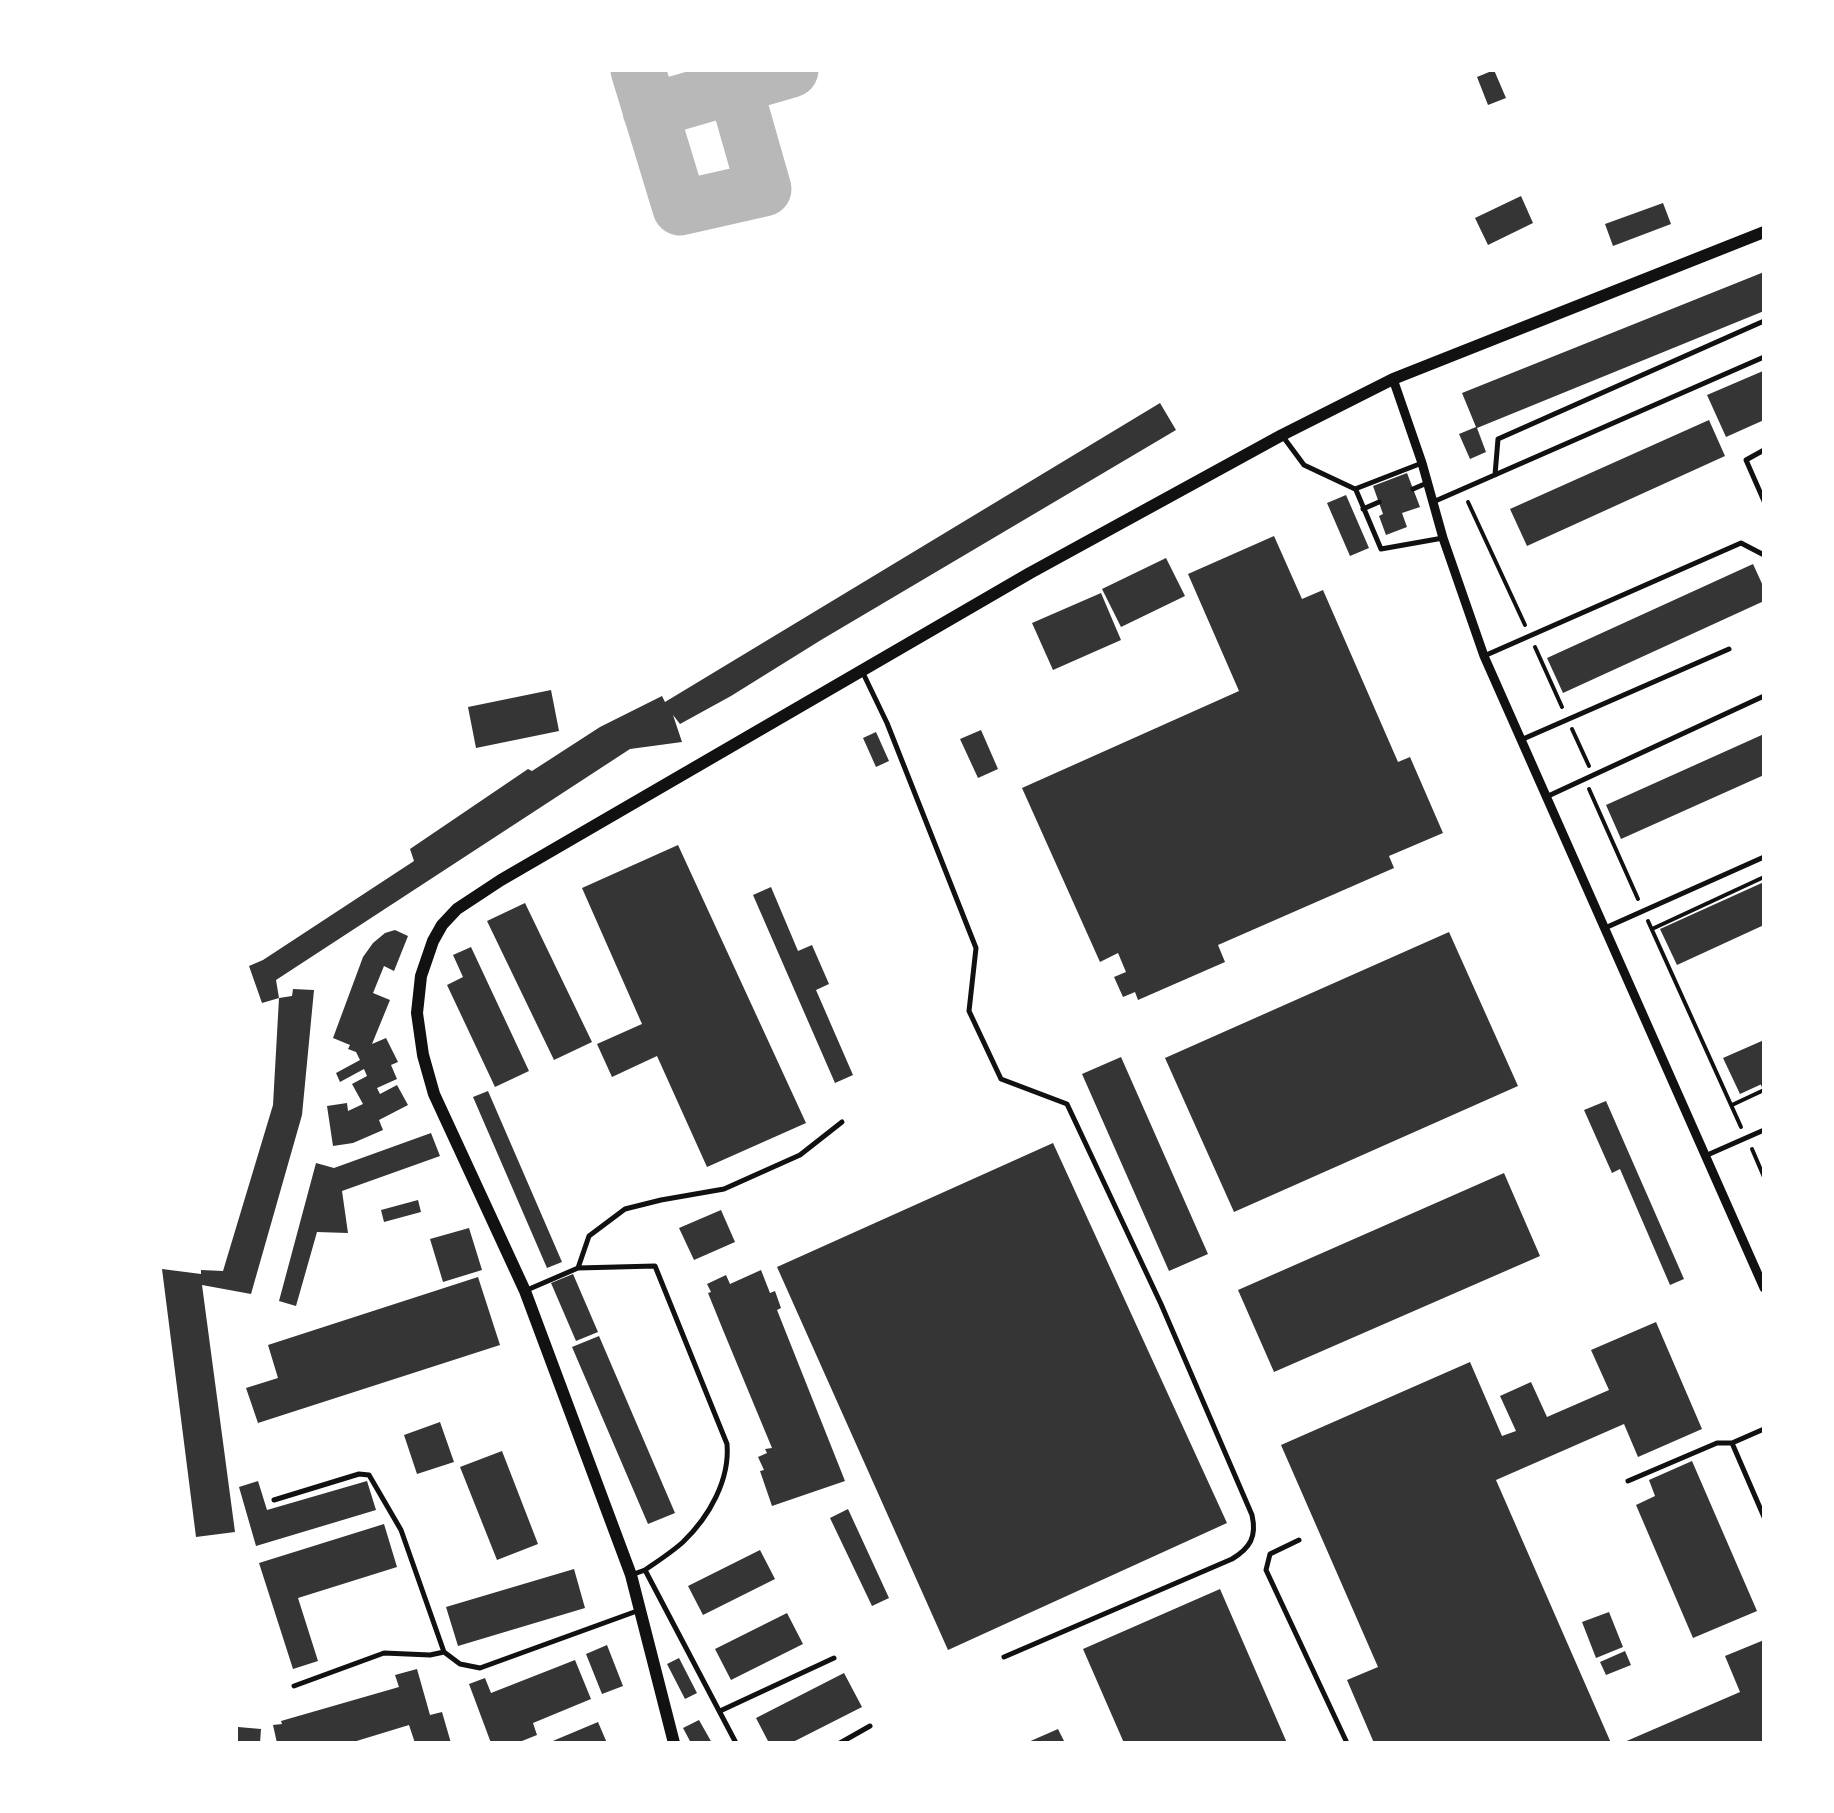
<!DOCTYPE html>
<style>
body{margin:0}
#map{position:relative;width:1834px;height:1813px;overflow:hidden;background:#fff;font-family:"Sofia Sans Condensed",sans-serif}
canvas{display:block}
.frame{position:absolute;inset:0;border:72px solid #fff;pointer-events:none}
</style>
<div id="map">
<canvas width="1834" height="1813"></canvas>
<div class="frame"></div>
</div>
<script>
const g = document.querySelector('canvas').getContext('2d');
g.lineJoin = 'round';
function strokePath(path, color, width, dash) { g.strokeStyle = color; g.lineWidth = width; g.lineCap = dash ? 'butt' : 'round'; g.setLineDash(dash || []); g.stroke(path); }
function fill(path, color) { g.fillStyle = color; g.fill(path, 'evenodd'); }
strokePath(new Path2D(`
 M638,70L680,208L764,189L730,70
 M650,111L791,70`), '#b8b8b8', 55);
fill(new Path2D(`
 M1494,70L1506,98L1488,105L1477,77Z
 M1521,196L1533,223L1488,245L1475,218Z
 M1663,203L1671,224L1613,246L1605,224Z
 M1764,272V311L1477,428L1486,452L1470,459L1459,434L1476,427L1462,393Z
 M1763,371L1764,420L1726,437L1707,395Z
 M1160,403L1176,430L821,640L731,696L680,724L673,715L682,742L630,749L276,980L279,998L262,1003L249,966L263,960L414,861L410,849L528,769L532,771L600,727L662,696L665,702Z
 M1709,420L1725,456L1527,546L1510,509Z
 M1407,473L1420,507L1402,513L1407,527L1386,535L1379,516L1383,514L1373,486Z
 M1346,495L1369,548L1350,556L1327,503Z
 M1274,536L1302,599L1323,590L1398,762L1410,757L1443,833L1389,856L1394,868L1218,945L1225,962L1138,1000L1135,992L1123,997L1114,977L1126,972L1118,953L1100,962L1022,788L1239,691L1188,574Z
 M1166,558L1185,596L1121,627L1102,589Z
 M1753,564L1764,588V601L1563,693L1547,658Z
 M1101,593L1121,640L1053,670L1032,623Z
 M551,690L559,731L476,748L468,707Z
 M981,730L998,769L978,778L960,739Z
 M876,732L889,761L876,767L863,738Z
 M1764,734V775L1621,839L1606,805Z
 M678,845L806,1123L707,1167L657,1056L612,1077L597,1044L642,1024L582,888Z
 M1764,882V925L1677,965L1660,929Z
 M771,887L798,951L812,945L829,984L816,990L853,1075L835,1083L753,895Z
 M525,903L592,1042L554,1060L487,921Z
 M395,930L408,936L394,971L384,966L373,993L390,1000L372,1044L386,1038L398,1062L391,1065L397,1079L377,1088L380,1094L397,1085L408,1105L379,1120L383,1130L353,1143L333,1146L327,1106L347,1103L348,1111L363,1104L352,1084L367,1076L364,1069L340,1082L336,1073L360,1060L356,1052L348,1049L350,1045L333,1038L363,957L373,943L385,933Z
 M1449,932L1518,1086L1234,1212L1165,1058Z
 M471,947L529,1071L495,1087L447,985L463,977L453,955Z
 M293,989L314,990L302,1115L251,1294L202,1285L235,1532L196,1537L162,1269L201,1274V1270L223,1271L273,1105L279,998L292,996Z
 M1764,1040V1083L1740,1094L1723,1058Z
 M1121,1057L1208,1254L1169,1271L1082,1074Z
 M488,1091L562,1262L547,1268L473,1097Z
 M1606,1101L1684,1279L1670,1285L1620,1169L1612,1173L1584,1110Z
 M431,1133L440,1156L342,1191L348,1233L317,1232L296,1306L279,1301L316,1163L334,1168Z
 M1053,1143L1227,1523L948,1650L777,1267Z
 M1504,1173L1540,1256L1274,1372L1238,1290Z
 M418,1200L421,1212L384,1222L381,1210Z
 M721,1210L735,1242L694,1260L679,1228Z
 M469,1228L482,1270L443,1282L430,1239Z
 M761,1270L770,1293L775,1291L781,1308L777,1310L845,1481L772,1506L760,1471L764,1470L758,1457L767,1453L765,1449L772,1448L723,1330L708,1293L711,1292L707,1284L726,1275L730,1284Z
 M573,1274L598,1332L576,1341L551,1283Z
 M478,1277L500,1345L258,1423L246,1388L278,1378L268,1345Z
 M1656,1322L1702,1429L1638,1457L1624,1424L1496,1480L1611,1743H1374L1347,1680L1378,1667L1281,1445L1470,1362L1502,1436L1516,1431L1500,1396L1531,1382L1547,1417L1609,1390L1591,1350Z
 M599,1336L675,1513L648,1524L572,1347Z
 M440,1422L454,1462L417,1474L404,1435Z
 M502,1451L538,1544L497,1560L460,1467Z
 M1692,1461L1757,1611L1693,1638L1636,1505L1655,1496L1649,1480Z
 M258,1481L267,1510L367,1481L376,1510L256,1546L239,1487Z
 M848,1509L889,1598L872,1606L830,1518Z
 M384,1524L397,1567L298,1598L318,1661L293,1669L259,1563Z
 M760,1550L775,1579L703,1615L688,1586Z
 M574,1569L585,1608L458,1646L446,1607Z
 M1220,1589L1287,1743H1124L1083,1649Z
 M1609,1612L1623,1647L1596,1658L1582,1622Z
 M787,1613L803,1644L731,1680L715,1649Z
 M1764,1640V1743H1622L1740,1692L1725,1656Z
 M607,1645L623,1686L602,1694L586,1654Z
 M1625,1651L1631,1665L1606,1675L1600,1662Z
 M679,1658L697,1693L685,1699L667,1664Z
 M575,1660L591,1699L533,1723L537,1735L517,1743H491L469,1684L485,1678L491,1693Z
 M417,1669L430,1715L442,1712L451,1743H415L409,1725L350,1743H277L273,1725L282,1724L281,1721L399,1687L395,1675Z
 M844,1673L862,1707L791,1743H769L756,1718Z
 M699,1720L712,1743H691L683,1728Z
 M598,1722L607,1743H548Z
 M238,1727L261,1729L260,1743H238Z
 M1058,1729L1065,1743H1026Z`), '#353535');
strokePath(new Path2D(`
 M1468,502L1525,625
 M1535,647L1562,707
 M1572,729L1589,766
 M1589,789L1638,899
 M1648,921L1741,1127
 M1652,929L1764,877
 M1763,1084L1764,1087
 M1732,1105L1764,1090
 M1752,1149L1764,1177`), '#111', 4);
strokePath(new Path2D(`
 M1284,438L1304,465L1355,489L1422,463
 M1764,450L1746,460L1764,501
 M1495,475L1498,439L1764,321
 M1413,489L1427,483
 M1356,490L1381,549L1443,538
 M1433,502L1764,357
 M1363,509L1379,502
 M1484,656L1741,543L1764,555
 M862,671L887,723L976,948L969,1011L1001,1079L1067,1104L1161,1304L1252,1515C1257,1537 1250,1548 1232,1559L1004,1657
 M1523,739L1729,649
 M1546,797L1764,696
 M1605,928L1764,857
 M1705,1156L1764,1130
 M578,1268L655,1266L727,1444C730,1480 709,1517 683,1542C672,1552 658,1561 645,1570
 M527,1290L578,1268L589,1236L625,1209L661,1200L724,1189L800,1155L842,1122
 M1732,1443L1764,1517
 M1628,1481L1717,1443H1732L1764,1429
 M274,1500L359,1474L369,1475L401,1530L444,1652L460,1664L480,1668L637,1611
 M1299,1540L1270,1554L1266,1570L1347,1743
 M634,1574L645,1570L736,1743
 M294,1686L384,1653L430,1655L444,1652
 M720,1711L834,1658
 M840,1743L870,1726`), '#111', 5);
strokePath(new Path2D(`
 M1393,379L1422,463L1443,538L1484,656L1764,1288`), '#111', 9);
strokePath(new Path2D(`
 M674,1743L631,1575L525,1291L434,1094L423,1055L417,1013L421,976L433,941L442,925L457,909L501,880L1030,573L1282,435L1393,379L1764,232`), '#111', 12);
</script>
